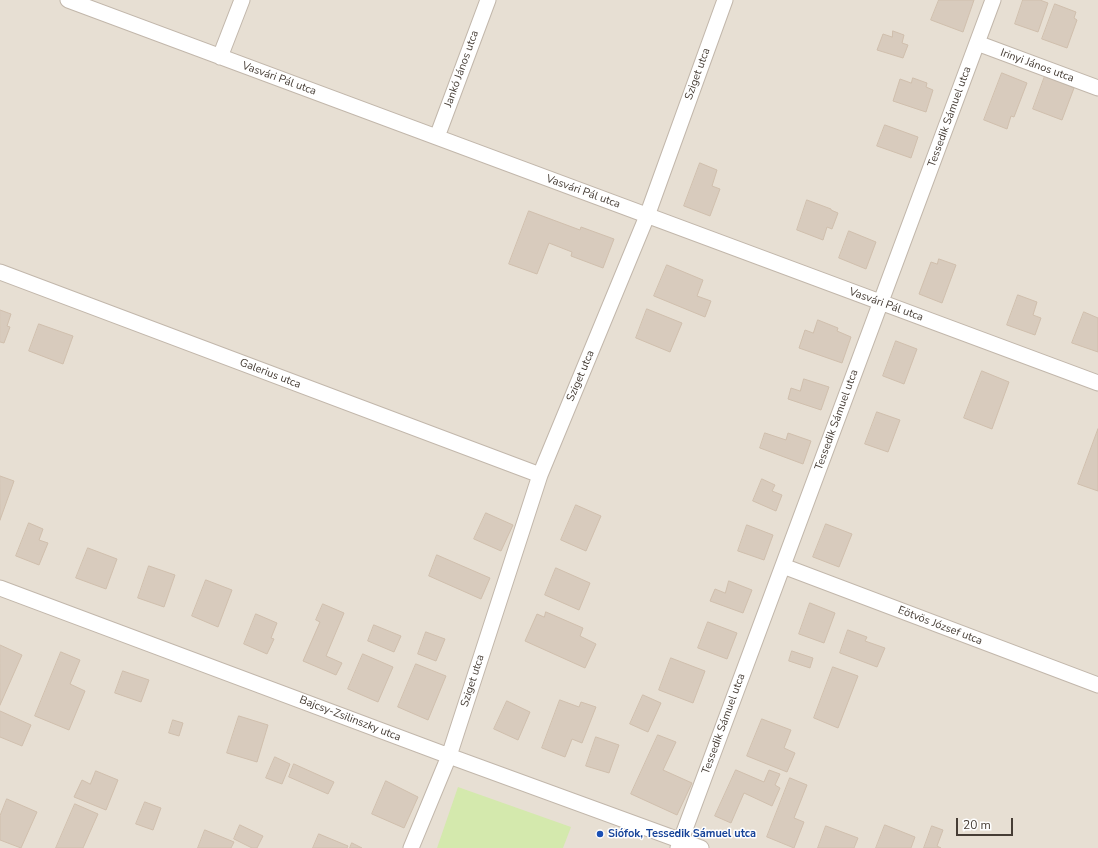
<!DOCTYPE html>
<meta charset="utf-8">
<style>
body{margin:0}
#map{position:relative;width:1098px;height:848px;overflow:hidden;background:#f3ede5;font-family:"Nunito Sans",sans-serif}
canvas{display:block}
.scale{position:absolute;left:956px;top:818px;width:57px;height:18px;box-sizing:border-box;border:2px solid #463d35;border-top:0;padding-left:5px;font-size:12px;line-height:14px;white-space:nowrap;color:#463d35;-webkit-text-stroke:3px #fff;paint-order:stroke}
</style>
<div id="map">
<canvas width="1098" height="848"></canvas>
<div class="scale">20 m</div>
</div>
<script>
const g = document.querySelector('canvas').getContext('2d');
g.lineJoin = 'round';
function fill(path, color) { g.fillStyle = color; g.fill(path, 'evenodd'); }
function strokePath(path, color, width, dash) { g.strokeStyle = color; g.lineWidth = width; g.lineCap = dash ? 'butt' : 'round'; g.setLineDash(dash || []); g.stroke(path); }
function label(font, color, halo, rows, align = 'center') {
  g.font = font + ' "Nunito Sans",sans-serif'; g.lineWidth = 3; g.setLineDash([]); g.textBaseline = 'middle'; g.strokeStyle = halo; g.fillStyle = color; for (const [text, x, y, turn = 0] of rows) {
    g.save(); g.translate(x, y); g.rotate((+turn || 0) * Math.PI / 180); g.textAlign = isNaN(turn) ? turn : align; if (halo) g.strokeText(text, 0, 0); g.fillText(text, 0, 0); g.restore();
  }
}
fill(new Path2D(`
 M0,0H1098V848H0Z`), '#e7dfd3');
fill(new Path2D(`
 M458,787L571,827L563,848H437Z`), '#d4e9ad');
const building = new Path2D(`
 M939,0H974L963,32L931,20Z
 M1023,0H1040L1048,3L1038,32L1015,24Z
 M1055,4L1076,12L1074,18L1077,20L1067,48L1042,39Z
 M893,31L904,35L902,43L908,45L903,58L877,50L883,34L892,37Z
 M1002,73L1027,83L1014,117L1011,116L1007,129L984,120Z
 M1045,76L1074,88L1062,120L1033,109Z
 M913,78L927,83L926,87L933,90L926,112L893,101L900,79L911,83Z
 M885,125L918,137L911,158L877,146Z
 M700,163L717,170L712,186L720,189L710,216L684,206Z
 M807,200L831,209V210L838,213L832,229L827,227L823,240L797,230Z
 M529,211L580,230L581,227L614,239L603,268L571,256L572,252L549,243L537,274L509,264Z
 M849,231L876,242L866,269L839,258Z
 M939,259L956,265L942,303L919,294L931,262L937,264Z
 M667,265L703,280L697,296L711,301L705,317L654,296Z
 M1018,295L1037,302L1033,315L1041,318L1035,335L1007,325Z
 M647,309L682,323L670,352L636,338Z
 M0,310L11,314L7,326L10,327L4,343L0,342Z
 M1084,312L1098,318V352L1072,343Z
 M818,320L838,328L837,331L851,337L842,363L799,348L805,330L813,333Z
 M39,324L73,336L63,364L29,351Z
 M896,341L917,349L904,384L883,376Z
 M982,371L1009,382L992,429L964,418Z
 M804,379L829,387L821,410L788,399L791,388L800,391Z
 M877,412L900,420L888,452L865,444Z
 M1098,429V491L1078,484Z
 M765,433L786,440L788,433L811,441L803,464L760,448Z
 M0,476L14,481L0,520Z
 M762,479L775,485L772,491L782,495L776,511L753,501Z
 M576,505L601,516L586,551L561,540Z
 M486,513L513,525L501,551L474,539Z
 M29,523L43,529L39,540L48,543L39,565L16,556Z
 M826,524L852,534L839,567L813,557Z
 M747,525L773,535L764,560L738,551Z
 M88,548L117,559L106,589L76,578Z
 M437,555L490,578L481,599L429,576Z
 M149,566L175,575L164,607L138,598Z
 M556,568L590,583L579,610L545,595Z
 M206,580L232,590L218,627L192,616Z
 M729,581L752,590L743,613L710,601L715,589L725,593Z
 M810,603L835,613L824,643L799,634Z
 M323,604L344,613L326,656L342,663L336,675L303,661L320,622L316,620Z
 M546,612L583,628L580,636L596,644L585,668L525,641L537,614L544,617Z
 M256,614L277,623L271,638L274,639L267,654L244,644Z
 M708,622L737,633L727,659L698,648Z
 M374,625L401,636L394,652L368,641Z
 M848,630L867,637L865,641L885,648L877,667L840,653Z
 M426,632L445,639L436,661L418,654Z
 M0,645L22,655L0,705Z
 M792,651L813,658L810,668L789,661Z
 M61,652L80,660L70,684L85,691L69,730L35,716Z
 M363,654L393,667L378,702L348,689Z
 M671,658L705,671L693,703L659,690Z
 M416,664L446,676L428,720L398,707Z
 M833,667L858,676L838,728L814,718Z
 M123,671L149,680L141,702L115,693Z
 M643,695L661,703L648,732L630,724Z
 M560,700L579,707L581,702L596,707L582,743L572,739L565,757L542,748Z
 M507,701L530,712L518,740L494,729Z
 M0,711L31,725L22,746L0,737Z
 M239,716L268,725L257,762L227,753Z
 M762,719L791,730L784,748L795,753L787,772L747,756Z
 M173,720L183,723L179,736L169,733Z
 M658,735L676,742L663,770L692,783L677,815L631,794Z
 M596,737L619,745L609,773L586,766Z
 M275,757L290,764L282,784L266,778Z
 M294,764L334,782L328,794L289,777Z
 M736,770L764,782L769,770L780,774L775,785L780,788L772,806L744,793L731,823L715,816Z
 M96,771L118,780L106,810L74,797L82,780L90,784Z
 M790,778L807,785L794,818L804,822L794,848L767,837Z
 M386,781L418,797L404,828L372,814Z
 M7,799L37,812L21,848L0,840V816Z
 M145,802L161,808L153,830L136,824Z
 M75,804L98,814L83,848H56Z
 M240,825L263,836L257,848H252L234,839Z
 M885,825L915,837L911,848H876Z
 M826,826L858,838L854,848H818Z
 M932,826L943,830L937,846L941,848H924Z
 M205,830L234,842L231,848H198Z
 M319,834L348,846L347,848H313Z
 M352,843L362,848H350Z`);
fill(building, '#d8cbbd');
strokePath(building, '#d0bfad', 1);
const minor = new Path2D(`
 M68,0L1098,383
 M977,43L1098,88
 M220,57L242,0
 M437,137L488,0
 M0,272L540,475
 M783,566L1098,685
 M0,588L449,756L701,848
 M411,848L449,756L540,475L647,216L725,0
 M678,848L993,0`);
strokePath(minor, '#c2b7ab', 17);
strokePath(minor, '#fff', 15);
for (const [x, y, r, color] of [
 [600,834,4,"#1a4fb4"]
]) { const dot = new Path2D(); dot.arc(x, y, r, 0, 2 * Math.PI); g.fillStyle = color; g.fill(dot); strokePath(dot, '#fff', 1.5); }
label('11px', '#463d35', '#fff', [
 ["Irinyi János utca",1037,66,20],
 ["Jankó János utca",462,69,-70],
 ["Sziget utca",698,74,-70],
 ["Vasvári Pál utca",279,79,20],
 ["Tessedik Sámuel utca",950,117,-70],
 ["Vasvári Pál utca",583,192,20],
 ["Vasvári Pál utca",886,305,20],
 ["Galerius utca",270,374,21],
 ["Sziget utca",581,376,-67],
 ["Tessedik Sámuel utca",837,420,-70],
 ["Eötvös József utca",940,626,21],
 ["Sziget utca",473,681,-72],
 ["Bajcsy-Zsilinszky utca",350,719,21],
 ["Tessedik Sámuel utca",724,724,-70]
]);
label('bold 11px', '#164399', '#fff', [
 ["Siófok, Tessedik Sámuel utca",608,834]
], 'left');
</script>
